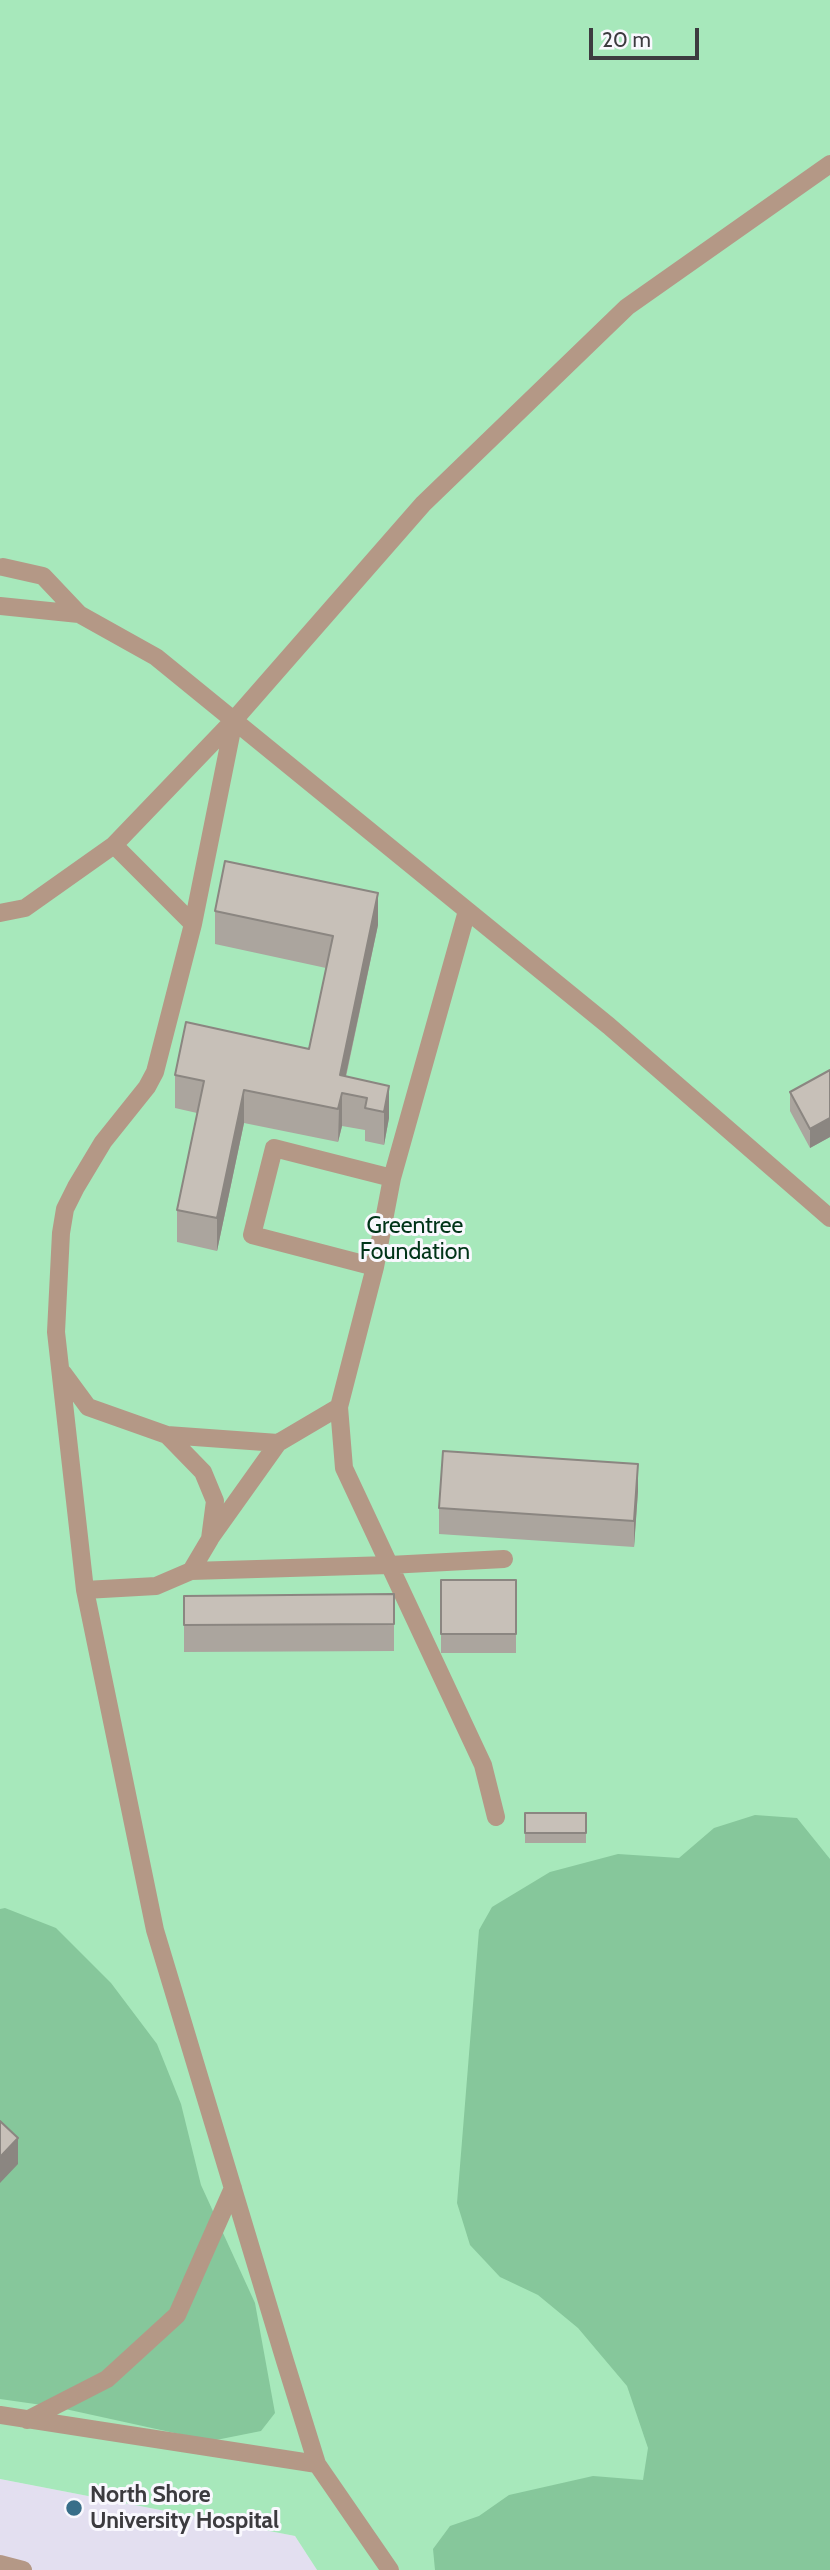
<!DOCTYPE html>
<style>
body{margin:0}
#map{position:relative;width:830px;height:2570px;overflow:hidden;background:#eceaf4;font-family:Cabin,sans-serif}
canvas{display:block}
.scale{position:absolute;left:589px;top:28px;width:110px;height:32px;box-sizing:border-box;border:4px solid #3c3b3f;border-top:0;padding-left:9px;font-size:21px;line-height:24px;white-space:nowrap;color:#3c3b3f;-webkit-text-stroke:5px #f9f8fe;paint-order:stroke}
</style>
<div id="map">
<canvas width="830" height="2570"></canvas>
<div class="scale">20 m</div>
</div>
<script>
const g = document.querySelector('canvas').getContext('2d');
g.lineJoin = 'round';
function fill(path, color) { g.fillStyle = color; g.fill(path, 'evenodd'); }
function strokePath(path, color, width, dash) { g.strokeStyle = color; g.lineWidth = width; g.lineCap = dash ? 'butt' : 'round'; g.setLineDash(dash || []); g.stroke(path); }
function label(font, color, halo, rows, align = 'center') {
  g.font = font + ' Cabin,sans-serif'; g.lineWidth = 6; g.setLineDash([]); g.textBaseline = 'middle'; g.strokeStyle = halo; g.fillStyle = color; for (const [text, x, y, turn = 0] of rows) {
    g.save(); g.translate(x, y); g.rotate((+turn || 0) * Math.PI / 180); g.textAlign = isNaN(turn) ? turn : align; if (halo) g.strokeText(text, 0, 0); g.fillText(text, 0, 0); g.restore();
  }
}
fill(new Path2D(`
 M0,2479L295,2536L317,2570H0Z`), '#e3dff0');
fill(new Path2D(`
 M0,0H830V2570H317L295,2536L0,2479Z`), '#a7e8bb');
fill(new Path2D(`
 M755,1815L797,1818L830,1859V2570H435L433,2549L450,2526L479,2516L509,2495L593,2476L643,2480L648,2448L627,2386L578,2328L538,2295L500,2277L470,2245L457,2203L479,1930L492,1907L550,1872L618,1854L679,1858L714,1828Z
 M5,1908L56,1928L111,1983L157,2044L181,2104L201,2185L255,2303L275,2413L261,2431L211,2441L56,2407L0,2399V1909Z`), '#86c79b');
strokePath(new Path2D(`
 M3,567L43,576L79,614
 M0,606L79,614L156,657L609,1026L830,1218
 M114,845L193,924L234,720
 M467,911L392,1178L375,1267L339,1407L344,1468L483,1765L496,1817
 M0,913L25,908L114,845L234,720L423,504L627,307L830,164
 M193,924L155,1072L147,1087L103,1142L76,1187L65,1209L61,1233L56,1332L85,1590L155,1930L285,2361L317,2464L390,2570
 M375,1267L252,1235L274,1148L392,1178
 M63,1373L88,1407L167,1435L278,1443L339,1407
 M211,1537L278,1443
 M191,1571L389,1565L504,1559
 M85,1590L156,1586L191,1571L210,1539L215,1501L203,1472L167,1435
 M0,2415L317,2464
 M27,2420L107,2379L177,2315L233,2188
 M0,2564L23,2570`), '#b49886', 18);
fill(new Path2D(`
 M215,911L378,925L346,1077L389,1086V1118L384,1145L365,1141V1130L342,1126L338,1142L244,1123L217,1251L177,1242V1210L197,1113L175,1108V1075L309,1049L326,968L215,944Z
 M830,1070V1137L810,1148L790,1111V1092Z
 M638,1491L634,1547L439,1534V1508Z
 M441,1580H516V1653H441Z
 M394,1594V1651L184,1652V1596Z
 M525,1813H586V1843H525Z`), '#aba59e');
fill(new Path2D(`
 M378,893V925L342,1093V1126L338,1142L340,1075Z
 M389,1086V1118L384,1145V1112Z
 M244,1090V1123L217,1251V1218Z
 M830,1118V1137L810,1148V1129Z
 M638,1464V1491L634,1547V1521Z
 M18,2138V2164L0,2183V2157Z`), '#8b8681');
const building = new Path2D(`
 M225,861L378,893L340,1075L389,1086L384,1112L365,1108L367,1098L342,1093L338,1109L244,1090L217,1218L177,1210L204,1081L175,1075L186,1022L309,1049L333,936L215,911Z
 M830,1070V1118L810,1129L790,1092Z
 M443,1451L638,1464L634,1521L439,1508Z
 M441,1580H516V1634H441Z
 M394,1594V1624L184,1625V1596Z
 M525,1813H586V1833H525Z
 M0,2121L18,2138L0,2157Z`);
fill(building, '#c7c0b8');
strokePath(building, '#8b8681', 2);
for (const [x, y, r, color] of [
 [74,2508,9,"#386e89"]
]) { const dot = new Path2D(); dot.arc(x, y, r, 0, 2 * Math.PI); g.fillStyle = color; g.fill(dot); strokePath(dot, '#f9f8fe', 2.5); }
label('23px', '#003418', '#f9f8fe', [
 ["Greentree",415,1226],
 ["Foundation",415,1252]
]);
label('bold 23px', '#3c3b3f', '#f9f8fe', [
 ["North Shore",90,2495],
 ["University Hospital",90,2521]
], 'left');
</script>
